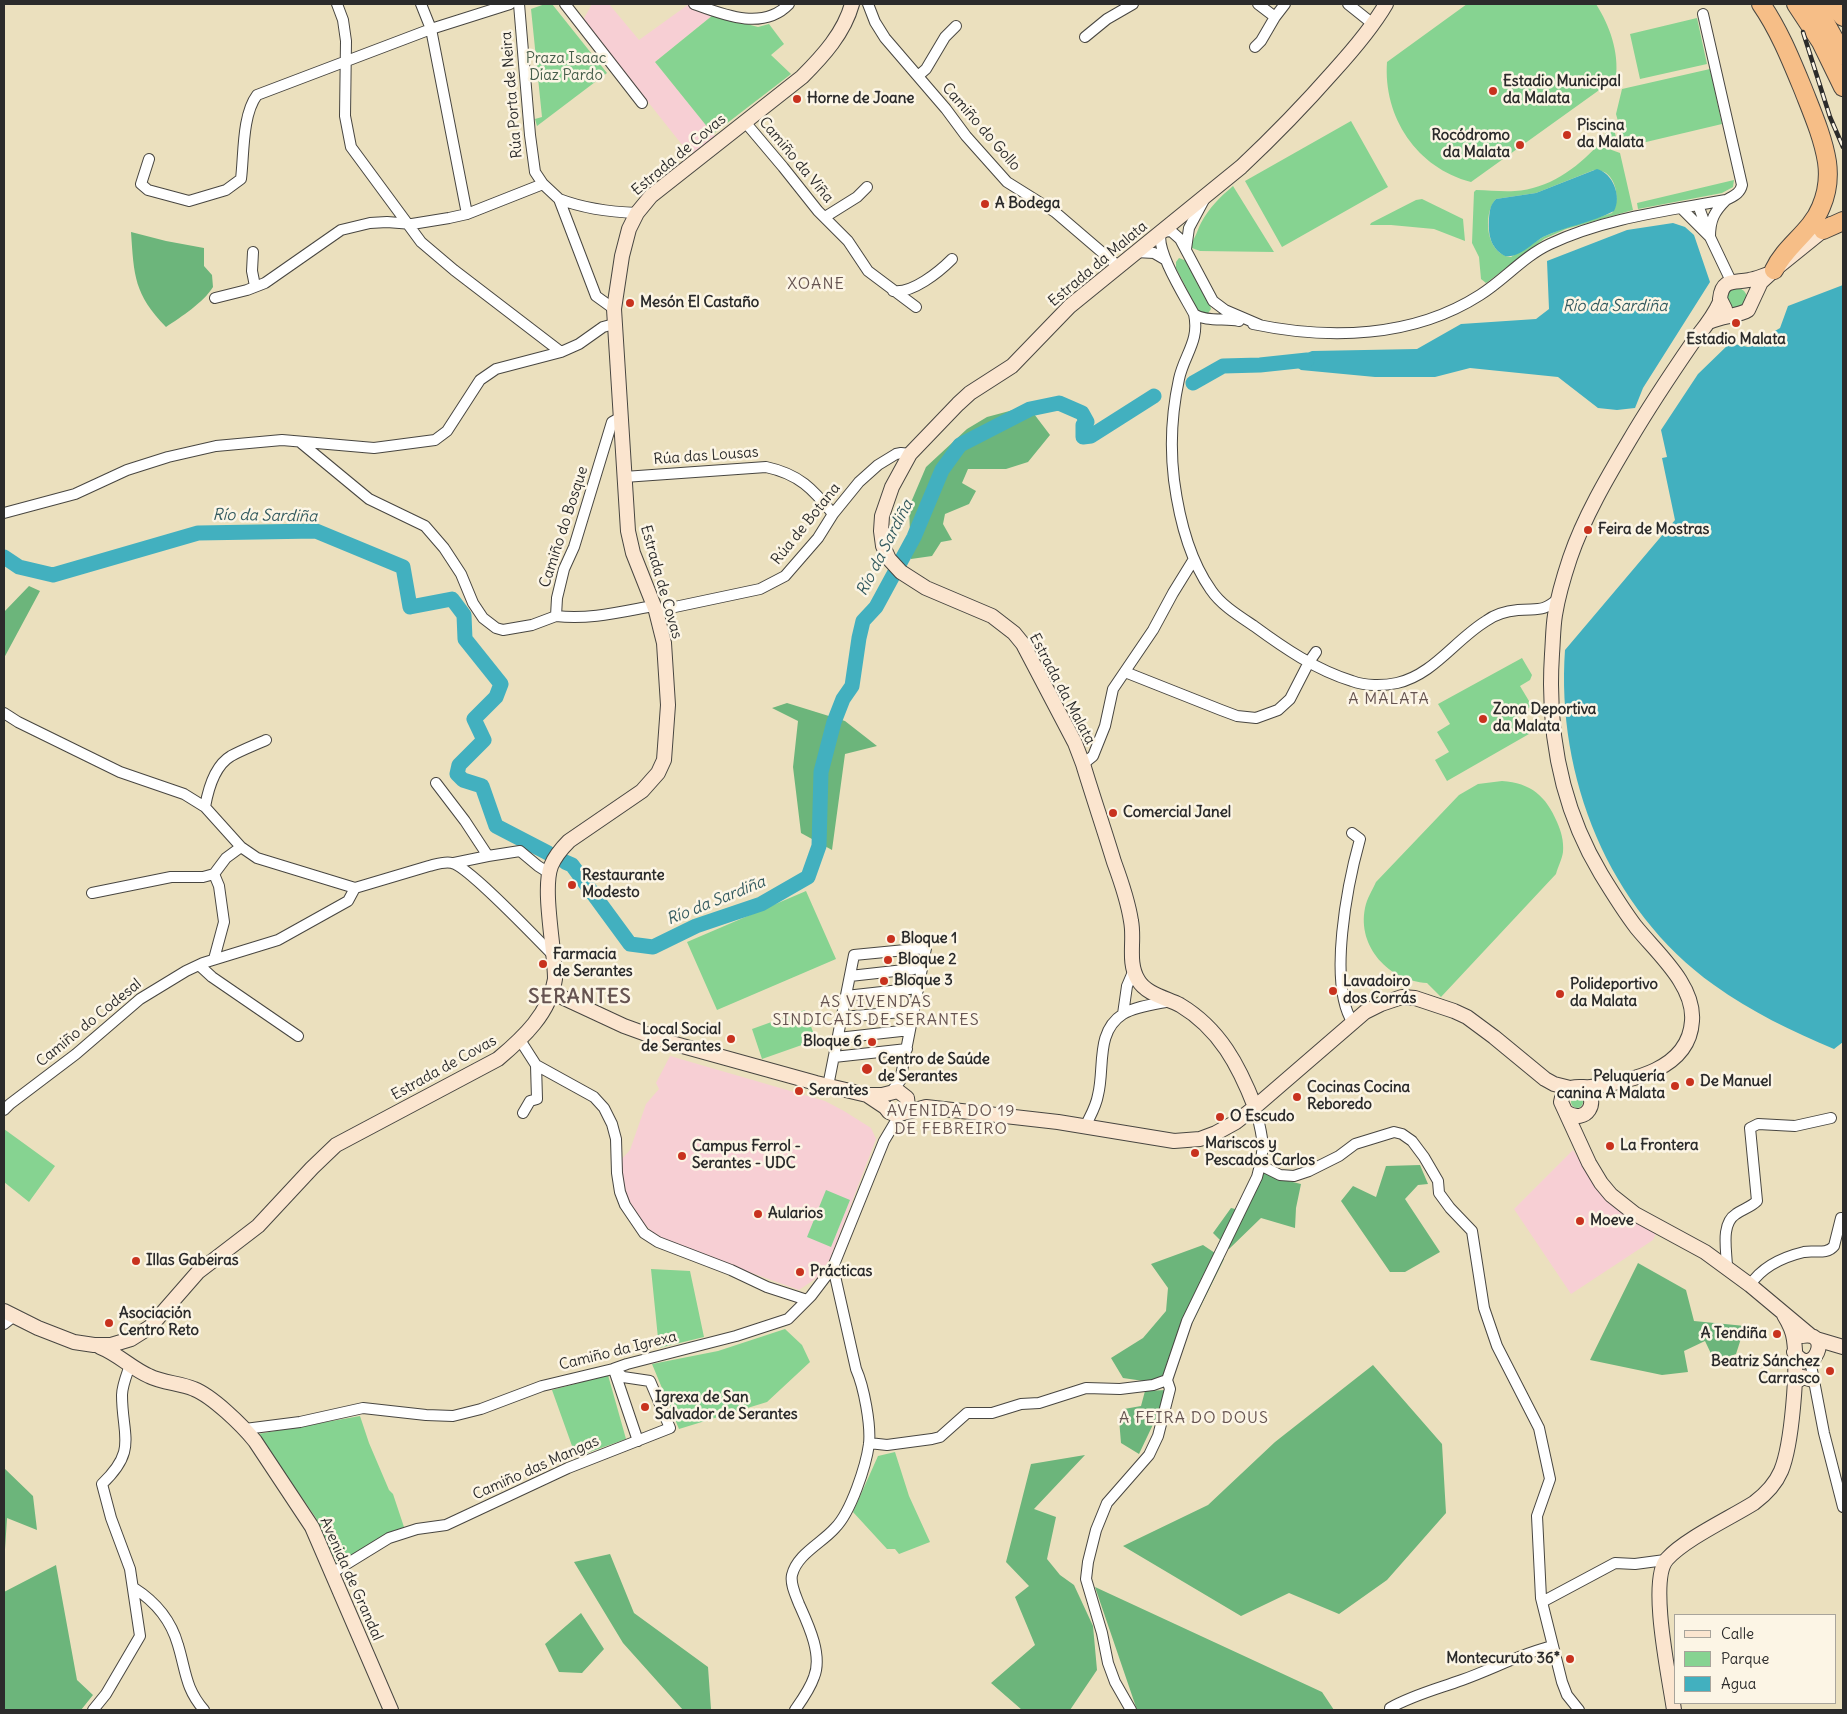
<!DOCTYPE html>
<meta charset="utf-8">
<style>
body{margin:0}
#map{position:relative;width:1847px;height:1714px;overflow:hidden;background:#ebe0be;font-family:Delius,sans-serif}
canvas{display:block}
.frame{position:absolute;inset:0;border:5px solid #2b2b2b;pointer-events:none}
.legend{position:absolute;left:1674px;top:1614px;width:162px;height:90px;box-sizing:border-box;background:#fcf5e5;border:1px solid #a8a49b;margin:0;padding:6px 9px;list-style:none;font-size:15px;color:#2b2b2b}
.legend li{display:flex;align-items:center;gap:10px;height:25px}
.legend b{width:25px;border:1px solid #a8a49b}
</style>
<div id="map">
<canvas width="1847" height="1714"></canvas>
<div class="frame"></div>
<ul class="legend">
<li><b style="height:6px;background:#fbe5cf"></b>Calle</li>
<li><b style="height:14px;background:#86d391"></b>Parque</li>
<li><b style="height:14px;background:#42b0bf"></b>Agua</li>
</ul>
</div>
<script>
const g = document.querySelector('canvas').getContext('2d');
g.lineJoin = 'round';
function fill(path, color) { g.fillStyle = color; g.fill(path, 'evenodd'); }
function strokePath(path, color, width, dash) { g.strokeStyle = color; g.lineWidth = width; g.lineCap = dash ? 'butt' : 'round'; g.setLineDash(dash || []); g.stroke(path); }
function label(font, color, halo, rows, align = 'center') {
  g.font = font + ' Delius,sans-serif'; g.lineWidth = 5; g.setLineDash([]); g.textBaseline = 'middle'; g.strokeStyle = halo; g.fillStyle = color; for (const [text, x, y, turn = 0] of rows) {
    g.save(); g.translate(x, y); g.rotate((+turn || 0) * Math.PI / 180); g.textAlign = isNaN(turn) ? turn : align; if (halo) g.strokeText(text, 0, 0); g.fillText(text, 0, 0); g.restore();
  }
}
fill(new Path2D(`
 M592,4H609L639,40L689,4L713,15L655,62L715,136L691,154L683,146L583,20Z
 M670,1056L825,1101L844,1111L871,1128L876,1139L830,1259L818,1277L799,1290L660,1240L634,1213L623,1194L620,1161L630,1150L646,1104L659,1089L656,1083Z
 M1573,1150L1598,1189L1656,1233L1653,1240L1571,1294L1514,1209Z`), '#f7cfd4');
fill(new Path2D(`
 M545,4H552L607,73L537,126L535,119L542,117L531,9Z
 M1467,4H1596C1610,26 1619,52 1616,78L1471,182C1417,168 1383,117 1387,62Z
 M713,15L758,27L769,24L784,44L771,55L791,74L713,134L655,62Z
 M1697,18L1707,64L1640,79L1630,34Z
 M1710,69L1722,124L1625,147L1616,114L1622,89Z
 M1351,121L1388,187L1282,247L1245,181Z
 M1612,122L1619,148L1600,143Z
 M1598,145L1620,153L1633,210L1566,229L1544,239L1489,281L1486,283L1481,279L1479,257L1472,243L1474,192L1476,190C1489,190 1502,192 1515,191C1548,189 1576,169 1598,145ZM1594,170C1598,170 1603,171 1606,173C1617,181 1620,202 1612,213L1562,229L1543,237L1511,257C1486,255 1482,214 1496,199L1536,193Z
 M1734,180L1733,187L1722,193L1638,209L1637,203Z
 M1233,186L1274,252L1200,251L1192,248L1190,244C1196,238 1197,230 1201,223C1209,208 1220,197 1233,186Z
 M1422,199L1463,219L1465,241L1434,229L1391,225H1370L1371,223L1416,200Z
 M1179,258L1187,261L1210,305L1211,309L1206,316L1198,311L1176,268V262Z
 M1727 298a10 10 0 1 1 20 0a10 10 0 1 1-20 0Z
 M1522,658L1532,675L1530,680L1520,686L1532,706L1517,715L1529,734L1447,781L1435,760L1449,752L1437,732L1450,724L1438,704Z
 M1502,781C1531,783 1546,796 1557,822C1561,831 1564,841 1563,852C1562,859 1558,867 1556,874L1441,997L1427,983C1389,981 1357,947 1365,908C1367,898 1372,891 1376,882L1459,795L1478,784Z
 M806,891L836,959L717,1010L687,942Z
 M805,1010L816,1040L762,1059L752,1029Z
 M1571 1102a6 6 0 1 1 12 0a6 6 0 1 1-12 0Z
 M4,1129L55,1166L29,1202L4,1182Z
 M826,1190L850,1200L831,1247L807,1237Z
 M651,1269L690,1271L704,1337L659,1348Z
 M785,1329L802,1345L810,1362L767,1402L679,1429L652,1364L718,1351Z
 M608,1375L626,1439L576,1457L552,1390Z
 M360,1416L369,1443L389,1490L393,1494L404,1527L336,1565L316,1518L258,1434Z
 M895,1452L909,1496L930,1542L899,1554L895,1549H887L853,1512L878,1456Z`), '#86d391');
fill(new Path2D(`
 M131,232L166,241L204,248V266L212,275L213,287C204,302 181,317 166,327C134,294 134,276 131,232Z
 M1028,406L1050,435L1028,462L1006,469H968L962,483L976,491L969,504L945,514L943,524L952,540L941,542L932,556L911,559L909,507L926,467L967,429L987,417Z
 M29,586L40,591L4,658V612Z
 M787,703L845,721L877,746L845,754L832,850L801,833L793,767L798,721L772,708Z
 M1420,1165L1428,1184L1418,1185L1405,1199L1440,1252L1405,1272H1390L1341,1201L1353,1186L1376,1197L1386,1166Z
 M1264,1172L1276,1178L1301,1184L1296,1208L1295,1228L1261,1218L1229,1249L1213,1233L1231,1208L1244,1211Z
 M1203,1245L1224,1259L1187,1334L1171,1385L1123,1378L1111,1358L1143,1338L1166,1311L1168,1288L1151,1264Z
 M1638,1263L1686,1290L1694,1321L1745,1326L1736,1354L1715,1362L1705,1341L1684,1351L1688,1372L1662,1375L1590,1360Z
 M1373,1365L1442,1444L1446,1513L1387,1580L1339,1614L1289,1593L1241,1616L1123,1546L1208,1505L1275,1442Z
 M1166,1390L1157,1416L1139,1454L1121,1443L1119,1419L1124,1409L1141,1406L1145,1391Z
 M1085,1455L1034,1509L1056,1517L1047,1559L1060,1575L1074,1585L1093,1626L1097,1670L1070,1710H1022L991,1683L1035,1645L1015,1597L1029,1586L1006,1562L1031,1464Z
 M4,1468L33,1496L37,1530L7,1518L4,1565Z
 M610,1554L634,1613L708,1667L711,1709L707,1710H683L623,1643L574,1562Z
 M56,1565L77,1680L93,1695L81,1710H4V1592Z
 M1095,1587L1322,1692L1334,1710H1137Z
 M581,1613L604,1649L582,1673L559,1672L545,1644Z`), '#6cb57b');
fill(new Path2D(`
 M1597,169C1613,173 1622,197 1614,211C1592,223 1566,226 1543,237C1531,244 1520,258 1505,256C1490,248 1488,234 1489,218C1490,210 1490,205 1496,199L1536,193Z
 M1673,223L1685,227L1694,235L1710,282L1643,388L1635,408L1617,410L1598,408L1558,377L1470,368L1435,377H1375L1301,370L1288,361L1312,351L1417,349L1461,324L1536,319L1549,309L1547,261L1627,230Z
 M1843,285V1042L1834,1049C1792,1031 1751,1012 1714,985C1608,909 1556,776 1565,650L1675,520L1662,458L1667,457L1661,430L1698,374L1730,343L1748,347L1780,328L1788,306Z`), '#42b0bf');
strokePath(new Path2D(`
 M1193,383L1223,366L1260,365L1307,360
 M4,557L19,567L53,575L198,533L316,531L403,567L410,607L452,599L464,615L465,639L501,684L496,697L474,719L484,740L459,765L457,774L463,780L482,786L496,826L548,853
 M565,862L572,865L630,944L653,947L696,926L761,904L808,877L819,846L821,772L834,722L843,699L852,686L859,638L863,621L876,607L914,537L942,470L960,445L1030,409L1059,403L1082,413L1087,422L1083,425V437L1091,436L1154,396`), '#42b0bf', 15);
const street = new Path2D(`
 M337,4L343,20L346,41L345,116L351,147L421,242L454,270L561,352
 M421,4L431,29L467,214
 M519,4L530,135L535,172L543,184L559,199L596,296L614,309
 M565,4L642,103
 M694,4C724,15 763,31 789,4
 M868,4L875,22L885,38L946,109L966,136L1007,182L1055,212L1118,266
 M1258,4L1275,17L1285,4
 M1348,4L1373,24
 M1085,37L1107,19L1133,4
 M1255,47L1261,41L1275,17
 M918,76L926,69L945,37L956,26
 M745,122L783,167L818,211L848,241L868,271L916,307
 M149,159L141,184L148,190L189,201L226,190L241,179C244,155 242,115 257,95L431,29L510,4
 M559,199C585,209 610,212 637,213
 M1698,205L1710,237L1731,281
 M1681,208L1710,237C1710,220 1714,212 1726,200
 M825,217L857,197L867,187
 M1186,249L1189,228L1204,200
 M253,252L252,271L255,286
 M1136,252L1154,253L1166,260
 M893,291C912,294 939,272 952,259
 M215,298L247,290L265,283L341,230L370,223L387,222L412,224L449,218L467,214L543,184
 M1194,314C1205,322 1225,318 1239,321
 M1253,324C1329,340 1413,338 1480,295C1504,280 1524,256 1550,244C1605,218 1666,211 1726,200C1733,196 1740,194 1742,185L1703,14
 M1260,325L1225,310L1213,301L1180,239L1171,231L1161,232C1155,250 1185,297 1194,314C1200,341 1184,355 1179,379C1172,411 1170,447 1174,480C1179,518 1189,559 1211,590C1221,605 1239,616 1254,626C1284,648 1316,670 1352,681C1365,686 1383,686 1397,683C1433,675 1455,640 1486,621C1494,615 1507,611 1518,610C1538,608 1542,613 1559,598
 M621,417L612,422L574,547L564,569L557,598L556,616C589,620 620,612 653,606
 M300,442L369,499L425,526L444,548L461,574L473,603L483,618L496,628L503,630L532,625L556,616
 M624,477L766,467C799,474 813,489 833,514
 M4,513L75,494L127,470L168,457L216,446L282,440L374,448L435,440L447,431L480,380L496,369L561,352L579,344L603,327L614,324
 M656,611L760,589L785,576L818,538L833,514L859,482L878,465L896,454L901,453L910,454
 M1125,672L1221,710L1237,716L1256,718L1278,710L1290,699L1309,662L1316,652
 M4,713L18,722L120,772L184,794L205,807L241,847L257,858L355,888L429,866C437,864 445,861 452,863C468,866 538,940 554,956
 M1083,764L1093,756L1105,726L1113,689L1153,630L1173,593L1194,559
 M436,783L465,821L488,856L520,851L538,866L549,873
 M205,807C208,790 214,766 231,756C242,750 255,745 266,740
 M1352,833L1360,839C1348,882 1327,984 1353,1023
 M454,863L488,856
 M214,874L219,886L224,922L214,959
 M92,893L171,877H203L214,874L226,858L241,847
 M199,965L212,977L298,1036
 M850,976L922,968
 M846,996L918,988
 M1123,1014L1127,986L1133,972
 M842,1017L914,1011
 M838,1038L910,1030
 M520,1040L536,1065L594,1097L604,1108L612,1124L616,1139L617,1173L620,1192L625,1205L644,1233L658,1242L731,1270L767,1287L807,1300
 M834,1057L907,1049
 M828,1086L854,955L926,948L900,1081L891,1092
 M4,1110L10,1104L76,1054L140,999L186,971L203,963L278,940L348,901L355,888
 M523,1113L530,1101L537,1099L536,1065
 M1085,1127C1090,1116 1096,1107 1098,1095C1105,1068 1095,1032 1123,1014C1136,1006 1156,1004 1171,1001
 M1260,1165L1280,1175L1294,1176L1309,1171L1339,1156L1355,1144L1394,1132L1402,1134L1412,1141L1424,1157L1438,1181L1439,1193L1450,1208L1472,1231L1484,1308L1497,1346L1539,1428L1550,1479L1537,1516L1541,1598L1562,1682L1567,1695L1579,1710
 M1727,1268C1727,1252 1720,1224 1736,1214C1743,1209 1751,1207 1757,1201L1750,1128L1758,1124L1795,1126L1831,1118
 M1750,1285C1762,1267 1783,1257 1804,1252C1814,1250 1827,1255 1834,1246L1841,1218H1843
 M4,1324L14,1316
 M1810,1360L1824,1433L1843,1507
 M614,1370L638,1441
 M245,1429L300,1422L363,1408L426,1415L453,1416L481,1409L542,1386L613,1369L627,1364L736,1336L788,1319L811,1296L833,1267L884,1141L900,1114
 M869,1443L887,1445L932,1439L940,1437L967,1413H992L1021,1404L1039,1403L1086,1388L1120,1389L1153,1385L1167,1380
 M332,1573L389,1538L417,1529L446,1525L568,1468L670,1428L650,1381L623,1377L613,1369
 M134,1588C156,1602 171,1620 178,1645C186,1671 185,1688 204,1710
 M1542,1602L1615,1563L1635,1564L1665,1560
 M93,1710L106,1694L140,1636L130,1569L111,1518L102,1484C138,1450 122,1436 122,1395C122,1386 127,1374 130,1365
 M795,1710C802,1700 810,1689 814,1677C823,1655 808,1624 799,1604C796,1596 790,1584 792,1575C797,1554 822,1543 835,1528C851,1512 866,1466 869,1444C871,1425 864,1387 856,1369L833,1267
 M1131,1710L1115,1682L1108,1663L1102,1633L1086,1579L1088,1562L1096,1530L1107,1503L1149,1455L1158,1436L1170,1389L1167,1380L1187,1321L1257,1177C1266,1145 1263,1138 1255,1107
 M1390,1710V1708C1413,1695 1437,1689 1462,1680C1493,1669 1520,1654 1552,1646`);
const secondary = new Path2D(`
 M1720,302C1713,318 1703,329 1693,342C1671,374 1649,407 1629,441C1607,478 1584,517 1570,558C1564,576 1558,596 1555,615C1553,627 1553,641 1552,654C1547,731 1561,807 1601,874C1612,892 1623,910 1636,927C1657,953 1695,985 1692,1021C1689,1070 1631,1081 1591,1087C1584,1088 1574,1085 1568,1090C1563,1093 1562,1097 1561,1102L1589,1163L1601,1183L1611,1195L1635,1214L1705,1252L1750,1285L1811,1336
 M1725,309L1720,299C1722,278 1734,283 1749,280C1756,279 1762,276 1769,274
 M1709,322C1722,316 1739,316 1748,310L1761,282L1774,270L1831,224
 M553,993L624,1026L668,1042L816,1083L867,1095H882L898,1091L907,1098L908,1106L903,1112
 M867,1095L885,1107L889,1112L896,1115L926,1107L1058,1122L1174,1141L1200,1139L1216,1133L1236,1122L1255,1107L1365,1012L1381,1004L1402,997L1415,998L1454,1011L1467,1017L1494,1037L1545,1079L1554,1084L1570,1088
 M1255,1107C1239,1066 1220,1029 1180,1005C1166,998 1146,994 1138,980C1127,962 1135,940 1131,921C1128,901 1121,881 1114,862C1104,829 1093,797 1083,764L1075,743L1023,644L1014,633L992,616L926,588L901,572L889,559L883,546L881,531L882,516L892,487L910,454L958,404L970,393L1012,366L1070,306L1241,167C1274,136 1305,104 1334,71C1353,50 1372,28 1386,4
 M1566,1112C1586,1126 1602,1100 1582,1088
 M4,1311L38,1328L74,1342L94,1345H111L131,1339L150,1327L198,1272L258,1226L312,1168L336,1145L498,1059C523,1038 550,1013 555,979C555,950 542,890 551,866C555,856 562,848 569,841L642,791L658,773L664,760L668,705L664,643L656,611L633,553L628,531L614,309L622,256L629,229L637,213L651,196L802,77C823,56 844,33 852,4
 M1816,1339L1843,1347
 M100,1347C118,1354 131,1368 149,1376C163,1383 180,1383 194,1389C212,1396 242,1425 255,1441L312,1527L391,1710
 M1794,1352C1813,1381 1834,1330 1802,1336
 M1796,1382L1803,1377L1813,1380
 M1674,1710C1670,1681 1648,1580 1667,1559C1685,1539 1730,1518 1754,1503C1766,1494 1775,1485 1781,1471C1792,1445 1798,1368 1794,1340C1793,1331 1789,1323 1784,1315`);
const highway = new Path2D(`
 M1761,4C1779,30 1791,60 1803,89C1812,112 1823,137 1827,162C1829,176 1827,193 1821,207C1811,232 1785,246 1774,270
 M1796,4L1821,42L1843,87
 M1815,4L1843,55
 M1834,4L1843,17
 M1823,230L1843,221`);
strokePath(street, '#484641', 12);
strokePath(secondary, '#484641', 16);
strokePath(highway, '#484641', 20);
strokePath(street, '#fff', 10);
strokePath(secondary, '#fbe5cf', 14);
strokePath(highway, '#f6be87', 18);
const rail = new Path2D(`
 M1803,32L1830,117L1843,147`);
strokePath(rail, '#2b2b2b', 4.5);
strokePath(rail, '#fcf5e5', 2.5, [8]);
for (const [x, y, r, color] of [
 [1493,91,5,"#c8321e"],
 [797,99,5,"#c8321e"],
 [1567,135,5,"#c8321e"],
 [1520,145,5,"#c8321e"],
 [985,204,5,"#c8321e"],
 [630,303,5,"#c8321e"],
 [1736,323,5,"#c8321e"],
 [1588,530,5,"#c8321e"],
 [1483,719,5,"#c8321e"],
 [1113,813,5,"#c8321e"],
 [572,885,5,"#c8321e"],
 [891,939,5,"#c8321e"],
 [888,960,5,"#c8321e"],
 [543,964,5,"#c8321e"],
 [884,981,5,"#c8321e"],
 [1333,991,5,"#c8321e"],
 [1560,994,5,"#c8321e"],
 [731,1039,5,"#c8321e"],
 [872,1042,5,"#c8321e"],
 [867,1069,6,"#c8321e"],
 [1690,1082,5,"#c8321e"],
 [1675,1086,5,"#c8321e"],
 [799,1091,5,"#c8321e"],
 [1297,1097,5,"#c8321e"],
 [1220,1117,5,"#c8321e"],
 [1610,1146,5,"#c8321e"],
 [1195,1153,5,"#c8321e"],
 [682,1156,5,"#c8321e"],
 [758,1214,5,"#c8321e"],
 [1580,1221,5,"#c8321e"],
 [136,1261,5,"#c8321e"],
 [800,1272,5,"#c8321e"],
 [109,1323,5,"#c8321e"],
 [1777,1334,5,"#c8321e"],
 [1830,1371,5,"#c8321e"],
 [645,1407,5,"#c8321e"],
 [1570,1659,5,"#c8321e"]
]) { const dot = new Path2D(); dot.arc(x, y, r, 0, 2 * Math.PI); g.fillStyle = color; g.fill(dot); strokePath(dot, '#fcf5e5', 2); }
label('15px', '#465d4a', '#fcf5e5', [
 ["Praza Isaac",566,59],
 ["Díaz Pardo",566,76]
]);
label('bold 15px', '#2b2b2b', '#fcf5e5', [
 ["Estadio Municipal",1503,82],
 ["da Malata",1503,99],
 ["Horne de Joane",807,99],
 ["Piscina",1577,126],
 ["da Malata",1577,143],
 ["Rocódromo",1510,136,"right"],
 ["da Malata",1510,153,"right"],
 ["A Bodega",995,204],
 ["Mesón El Castaño",640,303],
 ["Estadio Malata",1736,340,"center"],
 ["Feira de Mostras",1598,530],
 ["Zona Deportiva",1493,710],
 ["da Malata",1493,727],
 ["Comercial Janel",1123,813],
 ["Restaurante",582,876],
 ["Modesto",582,893],
 ["Bloque 1",901,939],
 ["Farmacia",553,955],
 ["de Serantes",553,972],
 ["Bloque 2",898,960],
 ["Bloque 3",894,981],
 ["Lavadoiro",1343,982],
 ["dos Corrás",1343,999],
 ["Polideportivo",1570,985],
 ["da Malata",1570,1002],
 ["Local Social",721,1030,"right"],
 ["de Serantes",721,1047,"right"],
 ["Bloque 6",862,1042,"right"],
 ["Centro de Saúde",878,1060],
 ["de Serantes",878,1077],
 ["Peluquería",1665,1077,"right"],
 ["canina A Malata",1665,1094,"right"],
 ["De Manuel",1700,1082],
 ["Cocinas Cocina",1307,1088],
 ["Reboredo",1307,1105],
 ["Serantes",809,1091],
 ["O Escudo",1230,1117],
 ["Mariscos y",1205,1144],
 ["Pescados Carlos",1205,1161],
 ["La Frontera",1620,1146],
 ["Campus Ferrol -",692,1147],
 ["Serantes - UDC",692,1164],
 ["Aularios",768,1214],
 ["Moeve",1590,1221],
 ["Illas Gabeiras",146,1261],
 ["Prácticas",810,1272],
 ["Asociación",119,1314],
 ["Centro Reto",119,1331],
 ["A Tendiña",1767,1334,"right"],
 ["Beatriz Sánchez",1820,1362,"right"],
 ["Carrasco",1820,1379,"right"],
 ["Igrexa de San",655,1398],
 ["Salvador de Serantes",655,1415],
 ["Montecuruto 36*",1560,1659,"right"]
], 'left');
label('15px', '#2b2b2b', '#fcf5e5', [
 ["Rúa Porta de Neira",512,95,-95],
 ["Camiño do Gollo",981,127,49],
 ["Estrada de Covas",679,155,-40],
 ["Camiño da Viña",796,160,50],
 ["Estrada da Malata",1098,264,-40],
 ["Rúa das Lousas",706,456,-4],
 ["Rúa de Botana",806,524,-51],
 ["Camiño do Bosque",564,527,-72],
 ["Estrada de Covas",661,582,74],
 ["Estrada da Malata",1062,689,62],
 ["Camiño do Codesal",89,1023,-39],
 ["Estrada de Covas",444,1068,-29],
 ["Camiño da Igrexa",618,1351,-14],
 ["Camiño das Mangas",536,1468,-24],
 ["Avenida de Grandal",351,1579,66]
]);
g.letterSpacing = '1px';
label('16px', '#665451', '#fcf5e5', [
 ["XOANE",816,284],
 ["A MALATA",1389,699],
 ["AS VIVENDAS",876,1002],
 ["SINDICAIS DE SERANTES",876,1020],
 ["AVENIDA DO 19",951,1111],
 ["DE FEBREIRO",951,1129],
 ["A FEIRA DO DOUS",1194,1418]
]);
g.letterSpacing = '0px';
label('italic 16px', '#335a5f', '#fcf5e5', [
 ["Río da Sardiña",1615,306],
 ["Río da Sardiña",265,516,1],
 ["Río da Sardiña",885,548,-63],
 ["Río da Sardiña",716,901,-22]
]);
g.letterSpacing = '1px';
label('bold 20px', '#665451', '#fcf5e5', [
 ["SERANTES",580,997]
]);
g.letterSpacing = '0px';
</script>
